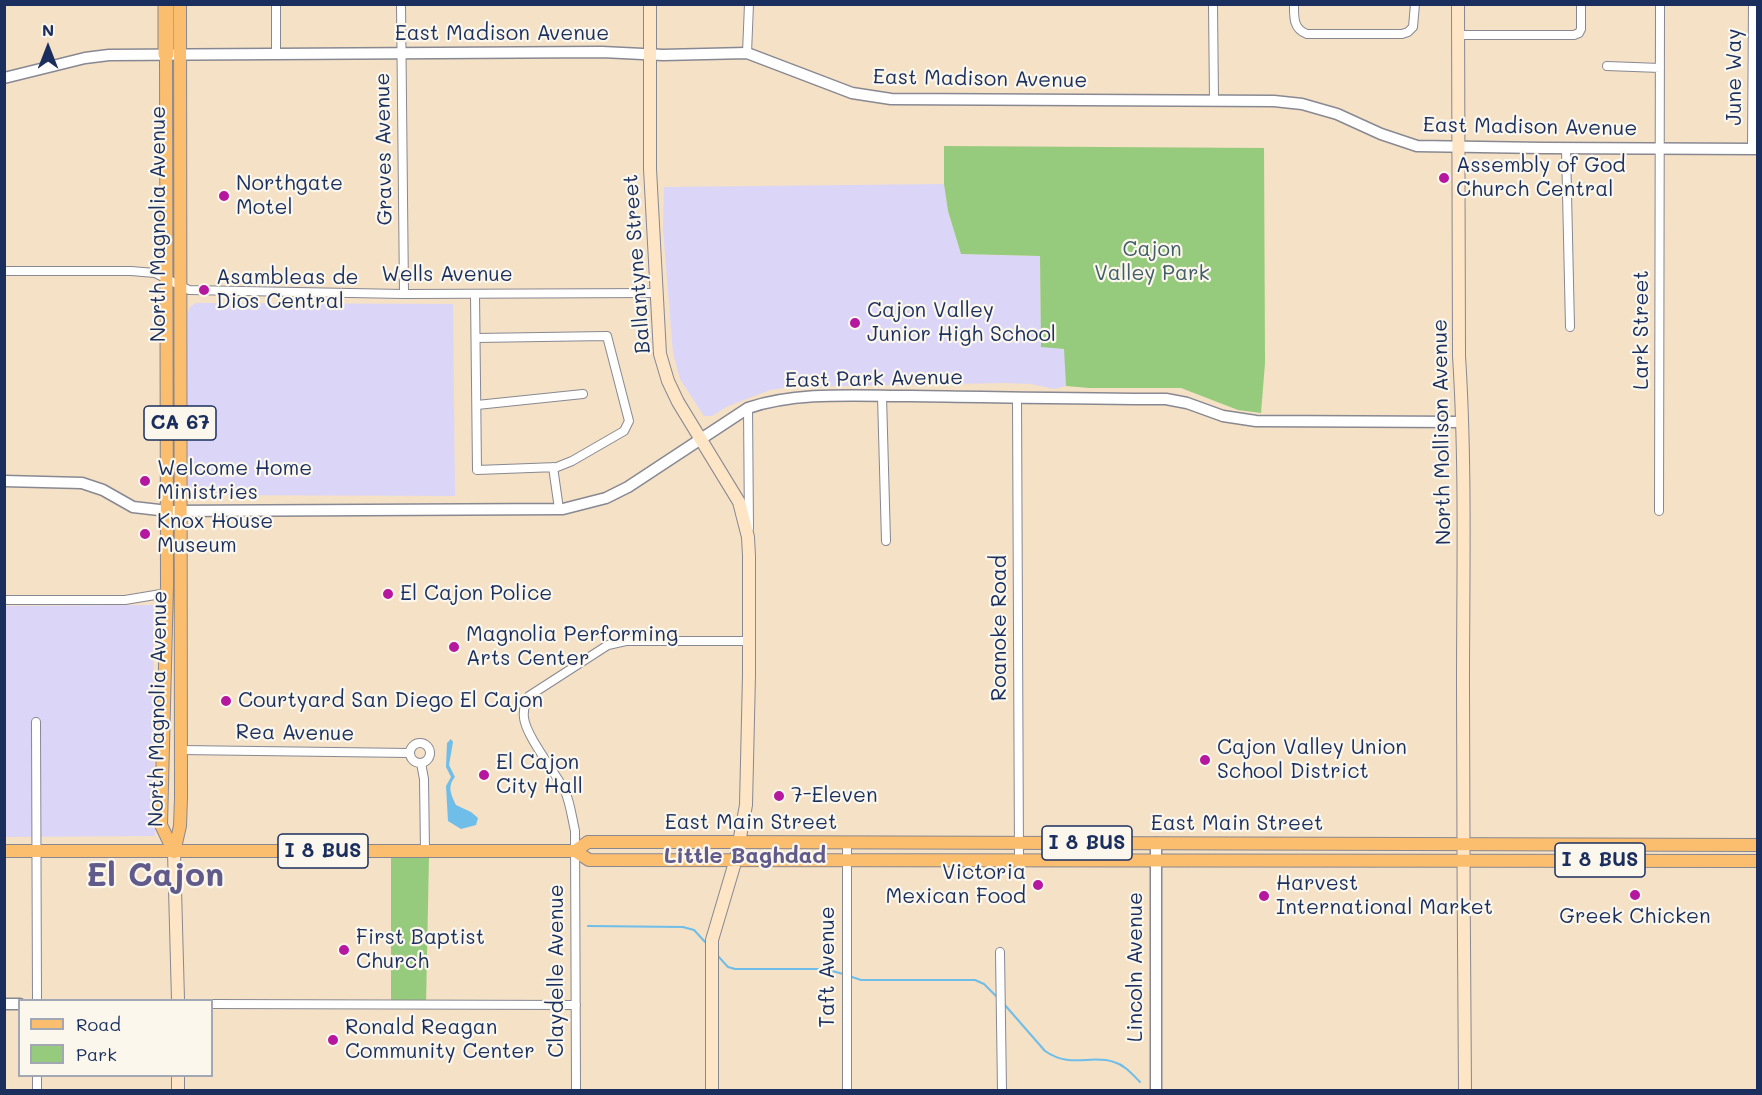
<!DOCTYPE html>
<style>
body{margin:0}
#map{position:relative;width:1762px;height:1095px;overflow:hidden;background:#f4e1c6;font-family:Mali,sans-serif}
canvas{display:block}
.frame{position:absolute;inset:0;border:6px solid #1b2f5e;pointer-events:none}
.legend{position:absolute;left:18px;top:999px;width:195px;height:78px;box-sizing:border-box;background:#fbf7ec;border:2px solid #a1a7b3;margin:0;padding:8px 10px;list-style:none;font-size:18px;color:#1b2f5e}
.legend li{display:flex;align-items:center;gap:12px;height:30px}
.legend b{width:30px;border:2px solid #a1a7b3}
.north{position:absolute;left:18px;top:18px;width:60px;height:60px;-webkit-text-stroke:4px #fbf7ec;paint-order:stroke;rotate:0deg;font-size:16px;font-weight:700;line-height:24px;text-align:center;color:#1b2f5e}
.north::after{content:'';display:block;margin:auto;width:21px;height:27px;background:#1b2f5e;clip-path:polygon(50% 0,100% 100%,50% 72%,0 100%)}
</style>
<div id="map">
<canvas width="1762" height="1095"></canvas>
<div class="frame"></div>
<ul class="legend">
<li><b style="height:8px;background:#fbbe6e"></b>Road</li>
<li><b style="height:16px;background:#96ca7c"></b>Park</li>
</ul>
<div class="north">N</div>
</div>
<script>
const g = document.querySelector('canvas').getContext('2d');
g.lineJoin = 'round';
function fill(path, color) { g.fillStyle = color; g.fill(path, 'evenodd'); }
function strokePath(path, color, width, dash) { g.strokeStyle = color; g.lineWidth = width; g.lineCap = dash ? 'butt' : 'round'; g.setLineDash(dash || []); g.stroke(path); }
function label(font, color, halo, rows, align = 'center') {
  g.font = font + ' Mali,sans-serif'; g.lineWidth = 4.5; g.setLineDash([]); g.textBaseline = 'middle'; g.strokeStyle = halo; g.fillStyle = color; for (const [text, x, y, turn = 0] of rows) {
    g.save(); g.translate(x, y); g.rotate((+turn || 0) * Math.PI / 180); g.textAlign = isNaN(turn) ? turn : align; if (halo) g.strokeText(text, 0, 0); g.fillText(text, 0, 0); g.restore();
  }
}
fill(new Path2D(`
 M944,184L948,211L961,254L1040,256L1041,346L1065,349L1066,386L1054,389L1031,384L1004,383L792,387L770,390L728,406L712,416H704L680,379L673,353L663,229L664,187Z
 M196,303L453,304L455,496L191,495L188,490V312L190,307Z
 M153,605L155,836L5,837L4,606Z`), '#dbd6f7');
fill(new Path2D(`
 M944,146L1264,148L1265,363L1261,413L1238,410L1181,388H1089L1066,386L1064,349L1041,347L1040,256L961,254L948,211L944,184Z
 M391,855H429L426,1005H391Z`), '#96ca7c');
fill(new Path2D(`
 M451,739L453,742L449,765L455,777C447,787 451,794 456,805L471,812L478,818L476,825L461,829L448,821L446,786L451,777L446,767L447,743Z`), '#6fbde9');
strokePath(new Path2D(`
 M588,926L683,927L694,930L707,944
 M717,955L728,967L735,969H825L843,974
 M849,976L861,980H975L984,984L998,998
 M1004,1004L1045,1051C1071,1069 1090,1054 1114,1062C1125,1065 1133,1075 1140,1082`), '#6fbde9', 2);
const minor = new Path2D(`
 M276,4V54
 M401,4L404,294
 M1213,4L1214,101
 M1294,4C1294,17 1293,29 1307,34H1402L1408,32L1413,27L1415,4
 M1458,35H1574L1579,33L1581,29V4
 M747,53L749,4
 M1607,66L1660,68
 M1566,148L1570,327
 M1752,149L1753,4
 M4,271H131L155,273L189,290L404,294L656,293
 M475,294L477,470L557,467L572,461L624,431L629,421L607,336L476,338
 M882,396L886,541
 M1017,397L1019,859
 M477,405L583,394
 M748,408L749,528
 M553,467L559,509
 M1659,511L1660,4
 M4,600H125L167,593
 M36,722L37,1000
 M410 753a10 10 0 1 1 20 0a10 10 0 1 1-20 0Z
 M181,750L410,753
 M421,763L424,779L425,851
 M1000,952L1002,1090
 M212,1004L576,1005
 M37,1076V1090
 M576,1090L575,831C572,818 570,802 565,791C555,772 526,736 524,718C523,710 525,703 529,696L608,645L626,641H749
 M847,1090V843`);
const tertiary = new Path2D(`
 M4,78L85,58L109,55L602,52L663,55L747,53L852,93L891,99L1274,101L1302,104L1337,114L1381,134L1417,146L1543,148L1758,149
 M4,481L82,483L103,490L133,507L168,511L563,509L606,498L628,487L748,408C798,391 859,396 911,396C996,397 1081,399 1166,399L1187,403L1223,416L1256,421L1462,422
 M1156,843V1090
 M4,1004H20`);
const secondary = new Path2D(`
 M650,4V169L660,354L668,381L678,402L739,502L748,537L749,556V675L746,805L736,859L712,940V1090
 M1458,4L1459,356C1466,466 1463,577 1463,687C1463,821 1464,956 1465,1090
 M174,852L178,1000
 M178,1090V1076`);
const primary = new Path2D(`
 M166,54L167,585L161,825L174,852
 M4,851H575L589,860L1758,861
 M575,851L588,842H721L1758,845
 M174,852L180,826L181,798L180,4`);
const motorway = new Path2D(`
 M166,4V54`);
strokePath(minor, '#888892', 10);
strokePath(tertiary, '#888892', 13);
strokePath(secondary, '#888892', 14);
strokePath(primary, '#888892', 14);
strokePath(motorway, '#888892', 17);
strokePath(minor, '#fff', 8);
strokePath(tertiary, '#fff', 10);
strokePath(secondary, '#fde5c5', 12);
strokePath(primary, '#fbbe6e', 12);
strokePath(motorway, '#fbbe6e', 15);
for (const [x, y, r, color] of [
 [1444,178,6,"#b5179e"],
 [224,196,6,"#b5179e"],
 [204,290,6,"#b5179e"],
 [855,323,6,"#b5179e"],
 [145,481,6,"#b5179e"],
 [145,534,6,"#b5179e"],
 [388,594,6,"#b5179e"],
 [454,647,6,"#b5179e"],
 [226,701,6,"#b5179e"],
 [1205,760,6,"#b5179e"],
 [484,775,6,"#b5179e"],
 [779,796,6,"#b5179e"],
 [1038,885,6,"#b5179e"],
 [1635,895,6,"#b5179e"],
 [1264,896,6,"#b5179e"],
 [344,950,6,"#b5179e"],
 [333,1040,6,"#b5179e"]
]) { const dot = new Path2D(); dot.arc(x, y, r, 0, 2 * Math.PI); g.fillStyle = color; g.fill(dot); strokePath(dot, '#fbf7ec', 2); }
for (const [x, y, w] of [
 [180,423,72],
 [1087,843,90],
 [323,851,90],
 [1600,860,90]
]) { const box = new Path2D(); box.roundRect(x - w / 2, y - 17, w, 34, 4.5); g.fillStyle = '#fbf7ec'; g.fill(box); strokePath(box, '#1b2f5e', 1.5); }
label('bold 20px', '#1b2f5e', null, [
 ["CA 67",180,423],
 ["I 8 BUS",1087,843],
 ["I 8 BUS",323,851],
 ["I 8 BUS",1600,860]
]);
label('21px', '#1b2f5e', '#fbf7ec', [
 ["East Madison Avenue",502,34],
 ["June Way",1735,77,-90],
 ["East Madison Avenue",980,79,1],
 ["East Madison Avenue",1530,127,1],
 ["Graves Avenue",384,149,-91],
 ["North Magnolia Avenue",159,224,-90],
 ["Ballantyne Street",637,264,-94],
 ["Wells Avenue",447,275],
 ["Lark Street",1642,330,-90],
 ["East Park Avenue",874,379,-1],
 ["North Mollison Avenue",1442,432,-91],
 ["Roanoke Road",1000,628,-90],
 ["North Magnolia Avenue",158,709,-89],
 ["Rea Avenue",295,733,1],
 ["East Main Street",751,823],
 ["East Main Street",1237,824],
 ["Taft Avenue",828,967,-90],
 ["Lincoln Avenue",1136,967,-90],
 ["Claydelle Avenue",557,971,-90]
]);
label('21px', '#1b2f5e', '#fbf7ec', [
 ["Assembly of God",1456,166],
 ["Church Central",1456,190],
 ["Northgate",236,184],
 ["Motel",236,208],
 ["Asambleas de",216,278],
 ["Dios Central",216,302],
 ["Cajon Valley",867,311],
 ["Junior High School",867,335],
 ["Welcome Home",157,469],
 ["Ministries",157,493],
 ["Knox House",157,522],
 ["Museum",157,546],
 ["El Cajon Police",400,594],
 ["Magnolia Performing",466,635],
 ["Arts Center",466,659],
 ["Courtyard San Diego El Cajon",238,701],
 ["Cajon Valley Union",1217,748],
 ["School District",1217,772],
 ["El Cajon",496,763],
 ["City Hall",496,787],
 ["7-Eleven",791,796],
 ["Victoria",1026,873,"right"],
 ["Mexican Food",1026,897,"right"],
 ["Harvest",1276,884],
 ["International Market",1276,908],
 ["Greek Chicken",1635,917,"center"],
 ["First Baptist",356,938],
 ["Church",356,962],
 ["Ronald Reagan",345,1028],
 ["Community Center",345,1052]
], 'left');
label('21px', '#405e67', '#fbf7ec', [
 ["Cajon",1152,250],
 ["Valley Park",1152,274]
]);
label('bold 22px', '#605b8a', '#fbf7ec', [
 ["Little Baghdad",745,856]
]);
label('bold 33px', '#605b8a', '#fbf7ec', [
 ["El Cajon",155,876]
]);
</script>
